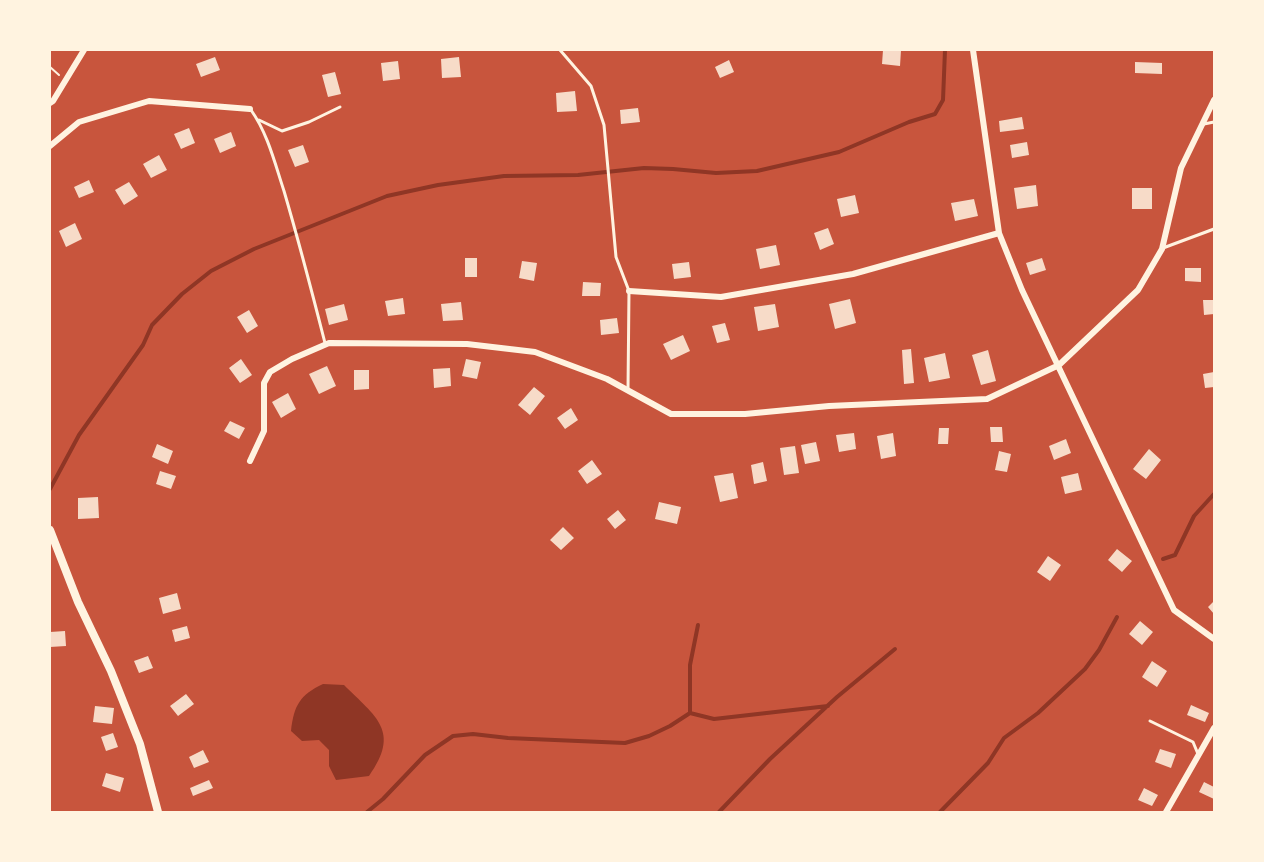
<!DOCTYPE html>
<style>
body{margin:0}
#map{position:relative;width:1264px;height:862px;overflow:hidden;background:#c8553d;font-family:"PT Serif",serif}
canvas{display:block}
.frame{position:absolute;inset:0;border:51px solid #fff3e0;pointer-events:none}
</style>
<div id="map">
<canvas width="1264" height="862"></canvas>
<div class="frame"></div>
</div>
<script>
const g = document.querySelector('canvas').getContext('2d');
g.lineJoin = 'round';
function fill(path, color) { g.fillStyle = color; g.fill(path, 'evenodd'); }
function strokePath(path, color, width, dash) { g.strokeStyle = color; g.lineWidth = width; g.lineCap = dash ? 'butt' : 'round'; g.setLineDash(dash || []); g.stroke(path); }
fill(new Path2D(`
 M323,684L344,685C376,717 401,731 369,776L336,780L329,766V750L319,740L302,741L291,731C294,705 300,695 323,684Z`), '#8f3625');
strokePath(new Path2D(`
 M50,489L79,435L143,345L152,325L182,294L211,271L254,249L387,196L438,185L504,176L578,175L644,168L673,169L716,173L757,171L839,152L909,122L935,114L943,100L945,50
 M1163,559L1175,555L1194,516L1214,494
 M690,713L714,719L828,706
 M367,812L383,799L425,755L453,736L473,734L508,738L625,743L649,736L670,726L690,713V665L698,625
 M719,812L770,759L837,697L895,649
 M940,812L988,763L1004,738L1038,713L1085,669L1099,650L1117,617`), '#8f3625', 4);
fill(new Path2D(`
 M883,50H901L900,66L882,64Z
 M215,57L220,70L201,77L196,64Z
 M459,57L461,77L442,78L441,59Z
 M729,60L734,72L720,78L715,67Z
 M398,61L400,79L383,81L381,63Z
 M1135,62L1162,63V74L1135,73Z
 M335,72L341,94L328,97L322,75Z
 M575,91L577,111L557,112L556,93Z
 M638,108L640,122L621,124L620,110Z
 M1022,117L1024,129L1000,132L999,121Z
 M189,128L195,143L181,149L174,134Z
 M231,132L236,146L220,153L214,139Z
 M1027,142L1029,155L1012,158L1010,145Z
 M303,145L309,162L295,167L288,150Z
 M159,155L167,170L151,178L143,164Z
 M89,180L94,192L79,198L74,187Z
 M129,182L138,196L124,205L115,190Z
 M1036,185L1038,206L1017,209L1014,188Z
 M1132,188H1152V209H1132Z
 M855,195L859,213L841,217L837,199Z
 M974,199L978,216L955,221L951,203Z
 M75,223L82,239L66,247L59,231Z
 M828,228L834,244L820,250L814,233Z
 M776,245L780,265L760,269L756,249Z
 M465,258H477V277H465Z
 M1042,258L1046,270L1030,275L1026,263Z
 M522,261L537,263L534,281L519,278Z
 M689,262L691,277L674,279L672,264Z
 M1185,268H1201V282L1185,281Z
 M583,282L601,283L600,296H582Z
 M403,298L405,314L388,316L385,301Z
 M850,299L856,323L835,329L829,304Z
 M1203,300H1214V314L1204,315Z
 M461,302L463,320L443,321L441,304Z
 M344,304L348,320L329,325L325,309Z
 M775,304L779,327L758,331L754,307Z
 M249,310L258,326L247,333L237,317Z
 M617,318L619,333L601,335L600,320Z
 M725,323L730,340L717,343L712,326Z
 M683,335L690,351L671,360L663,344Z
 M911,349L914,383L904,384L902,350Z
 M988,350L996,381L981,385L972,355Z
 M945,353L950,378L929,382L924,358Z
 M241,359L252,375L240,383L229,368Z
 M466,359L481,362L477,379L462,376Z
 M327,366L336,386L319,394L309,374Z
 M450,368L451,386L434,388L433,369Z
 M354,370H369V389L354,390Z
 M1214,372V387L1205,388L1203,374Z
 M534,387L545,396L530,415L518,405Z
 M288,393L296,409L281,418L272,402Z
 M571,408L578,420L565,429L557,418Z
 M230,421L245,428L239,439L224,431Z
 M990,427H1002L1003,442H991Z
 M939,428H949L948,444H938Z
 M854,433L856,449L839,452L836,435Z
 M893,433L896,456L881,459L877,436Z
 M1066,439L1071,453L1054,460L1049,446Z
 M816,442L820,461L805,464L801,445Z
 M157,444L173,451L168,464L152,457Z
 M795,446L799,473L784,475L780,448Z
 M1149,449L1161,460L1146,479L1133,469Z
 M999,451L1011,454L1007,472L995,470Z
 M592,460L602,474L587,484L578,471Z
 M763,462L767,481L754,484L751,465Z
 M160,471L176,476L171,489L156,484Z
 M733,473L738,498L720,502L714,476Z
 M1078,473L1082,490L1065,494L1061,477Z
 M98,497L99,518L78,519V498Z
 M659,502L681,507L677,524L655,519Z
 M618,510L626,520L615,529L607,519Z
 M563,527L574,538L561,550L550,540Z
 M1117,549L1132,561L1122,572L1108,560Z
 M1048,556L1061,565L1050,581L1037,572Z
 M177,593L181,609L163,614L159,598Z
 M1214,601V614L1208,607Z
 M1140,621L1153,632L1142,645L1129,634Z
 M187,626L190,638L175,642L172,630Z
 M65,631L66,646L50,647V632Z
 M148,656L153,668L139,673L134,661Z
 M1152,661L1167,671L1157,687L1142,677Z
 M186,694L194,704L178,716L170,706Z
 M1191,705L1209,713L1205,722L1187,715Z
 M95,706L114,708L112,724L93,722Z
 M113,733L118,747L106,751L101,737Z
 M1160,749L1176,754L1171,768L1155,762Z
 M203,750L209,762L194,768L189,757Z
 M106,773L124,778L120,792L102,786Z
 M209,780L213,788L193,796L190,788Z
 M1204,782L1214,787V799L1199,792Z
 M1144,788L1158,795L1152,806L1138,800Z`), '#f7dbc8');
strokePath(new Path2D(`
 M50,67L59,75`), '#fff3e0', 2);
strokePath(new Path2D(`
 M560,50L591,86L604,125L616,257L629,291L628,389
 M251,110C268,134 275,164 284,191C299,242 312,292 325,343
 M259,120L282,131L309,122L340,107
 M1204,124L1214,122
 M1163,248L1214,229
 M1150,721L1193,742L1198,754`), '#fff3e0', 3);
strokePath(new Path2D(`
 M973,50L999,233L1022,290L1174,610L1214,639
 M50,103L53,101L84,50
 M50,146L79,122L149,101L250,109
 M629,291L721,297L853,274L999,233
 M250,461L264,431V383L270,372L292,359L329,343L467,344L535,352L607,379L671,414H745L829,406L987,399L1059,365L1138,290L1162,249L1181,168L1214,100
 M1166,812L1214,728`), '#fff3e0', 6);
strokePath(new Path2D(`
 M50,530L78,602L111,671L140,744L158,812`), '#fff3e0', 8);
</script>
